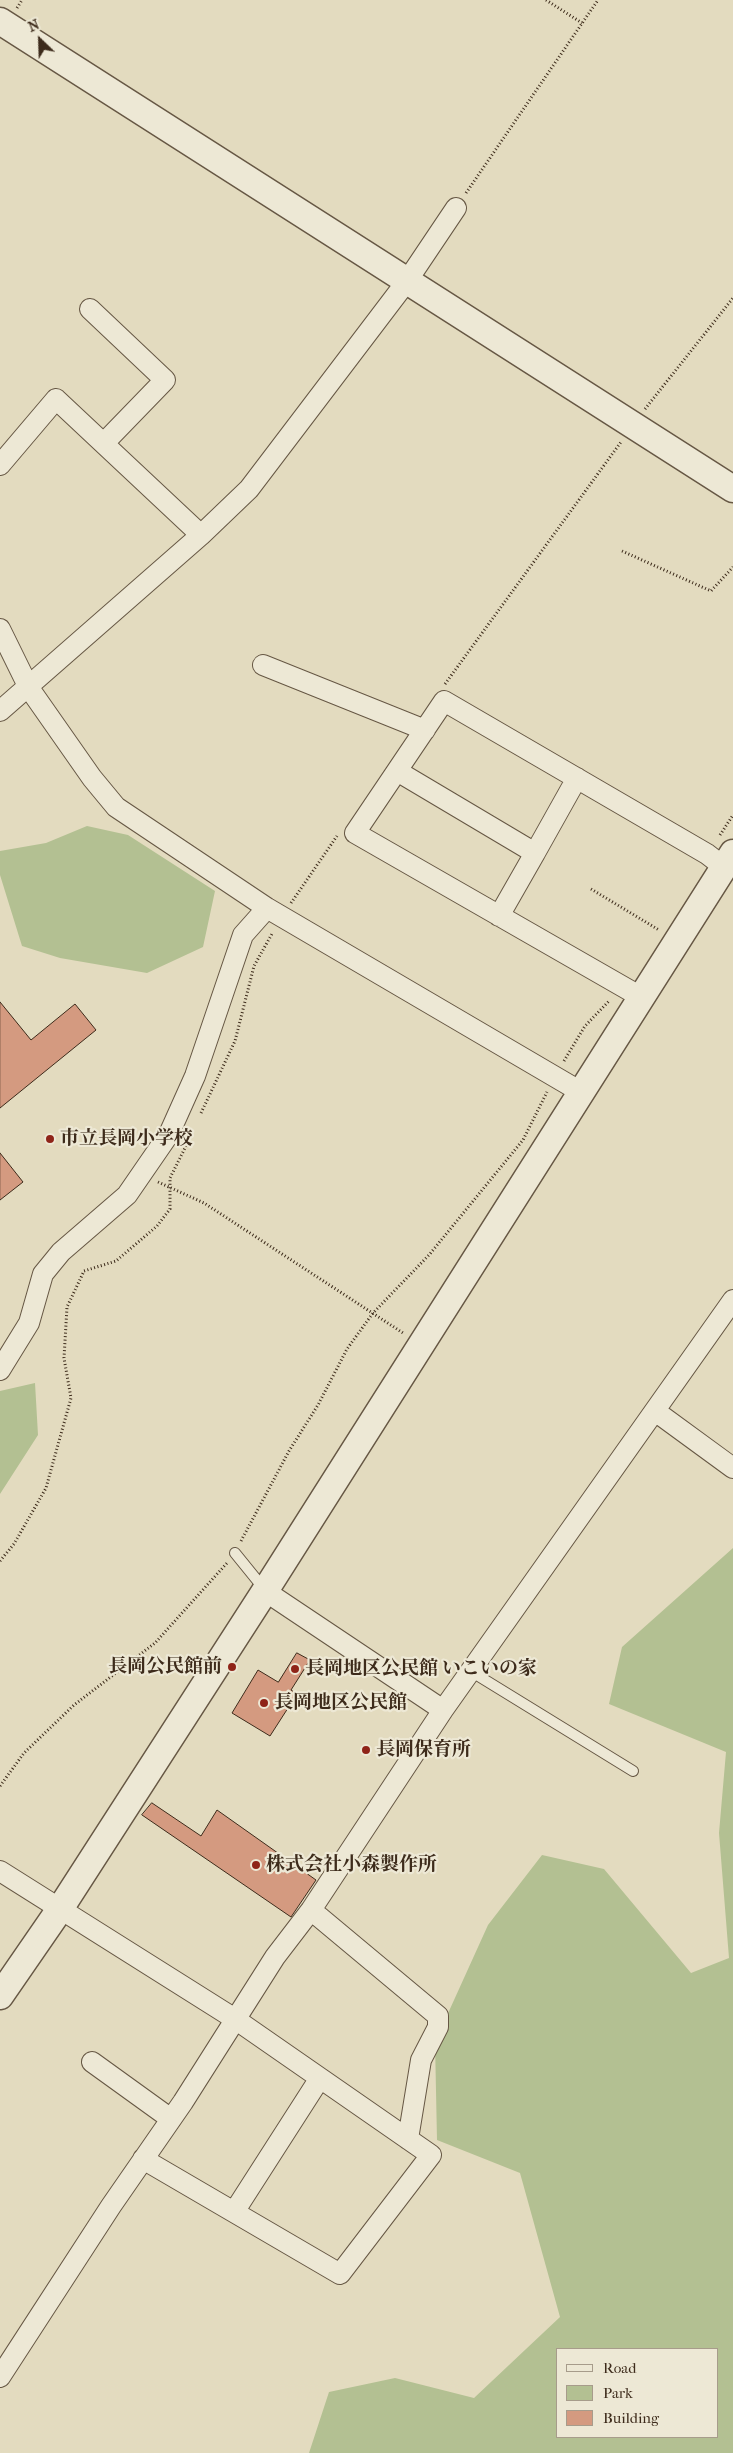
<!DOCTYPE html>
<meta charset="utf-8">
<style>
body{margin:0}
#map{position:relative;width:733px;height:2453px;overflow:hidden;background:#e3dbbf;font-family:"IM FELL French Canon",serif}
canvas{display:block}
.legend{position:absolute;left:556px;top:2348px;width:162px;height:90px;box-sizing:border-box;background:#ede8d5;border:1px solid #a79c8b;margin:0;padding:6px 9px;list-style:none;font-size:15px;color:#3d2b1b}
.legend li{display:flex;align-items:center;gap:10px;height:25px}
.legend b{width:25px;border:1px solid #a79c8b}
.north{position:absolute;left:15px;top:15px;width:50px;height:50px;-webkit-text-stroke:4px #ede8d5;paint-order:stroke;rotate:336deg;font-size:14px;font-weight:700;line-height:20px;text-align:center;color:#3d2b1b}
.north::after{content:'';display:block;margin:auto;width:18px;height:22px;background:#3d2b1b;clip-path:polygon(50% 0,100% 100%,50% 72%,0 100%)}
</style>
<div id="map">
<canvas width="733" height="2453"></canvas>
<ul class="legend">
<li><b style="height:6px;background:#ede8d5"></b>Road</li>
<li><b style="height:14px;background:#b3c092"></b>Park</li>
<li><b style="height:14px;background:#d49a80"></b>Building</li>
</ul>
<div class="north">N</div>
</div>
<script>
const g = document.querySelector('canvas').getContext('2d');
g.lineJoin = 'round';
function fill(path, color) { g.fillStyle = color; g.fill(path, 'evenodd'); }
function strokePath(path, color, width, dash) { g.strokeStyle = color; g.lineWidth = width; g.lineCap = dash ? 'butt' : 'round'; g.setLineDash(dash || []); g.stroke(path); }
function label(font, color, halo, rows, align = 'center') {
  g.font = font + ' "IM FELL French Canon","Noto Serif JP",serif'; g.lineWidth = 4.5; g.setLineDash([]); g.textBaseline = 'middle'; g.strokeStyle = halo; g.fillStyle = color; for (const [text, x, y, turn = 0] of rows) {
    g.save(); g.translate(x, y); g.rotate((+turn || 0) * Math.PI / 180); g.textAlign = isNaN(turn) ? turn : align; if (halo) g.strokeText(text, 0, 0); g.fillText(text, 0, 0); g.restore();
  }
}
fill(new Path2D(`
 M87,826L128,835L215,891L203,947L147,973L60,958L22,946L0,875V851L46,843Z
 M35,1383L38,1435L0,1494V1391Z
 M733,1548V2453H309L329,2392L395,2378L474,2398L560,2317L520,2173L437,2140L435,2042L488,1925L542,1855L604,1869L691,1973L729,1958L719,1833L726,1752L609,1704L622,1647ZM557,2349H717V2437H557Z`), '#b3c092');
const building = new Path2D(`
 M0,1002L31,1040L75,1004L96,1030L0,1108Z
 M0,1153L23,1182L0,1200Z
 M297,1653L310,1660L291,1690L297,1694L270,1736L232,1713L258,1670L278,1682Z
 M152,1803L201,1836L217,1810L316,1880L291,1917L142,1815Z`);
fill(building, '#d49a80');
strokePath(building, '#3d2b1b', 1);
const service = new Path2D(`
 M235,1553L265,1590
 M472,1672L633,1771`);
const minor = new Path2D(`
 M90,309L165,380L104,443
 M0,465L56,399L201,535
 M0,629L29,688L92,778L116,807L267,908L581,1092
 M263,665L425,730
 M0,711L201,535L249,489L407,281L456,208
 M397,771L535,853L499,916
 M535,853L577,778
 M641,997L355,833L444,701L707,854L724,867
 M0,1370L29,1323L43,1274L61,1252L127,1195L169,1134L195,1076L243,935L267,908
 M655,1411L733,1468
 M265,1591L443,1710
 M0,1871L235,2019L431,2155L340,2274L143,2159
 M311,1910L438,2016V2027L421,2060L408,2139
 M92,2062L171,2119
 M234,2212L320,2078
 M0,2377L111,2206L183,2102L275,1957L311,1910L443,1710L733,1300`);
const tertiary = new Path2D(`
 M0,21L733,489
 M0,1996L60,1909L265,1591L733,853`);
strokePath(service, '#665744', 12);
strokePath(minor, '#665744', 22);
strokePath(tertiary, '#665744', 29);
strokePath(new Path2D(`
 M546,0L582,23
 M17,8L22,0
 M466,193L598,0
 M645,409L733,298
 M622,551L711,591L733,567
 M445,684L621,442
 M720,835L733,815
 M591,889L659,930
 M291,903L337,836
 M564,1061L585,1026L610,1000
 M201,1113L235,1041L254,966L273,932
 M158,1182L204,1203L403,1333
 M241,1541L289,1451L318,1405L347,1349L373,1313L429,1255L523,1140L547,1092
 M0,1561L14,1544L46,1488L71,1398L64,1358L67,1307L84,1271L116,1261L157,1226L170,1209V1178L186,1146
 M0,1786L24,1753L74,1705L155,1643L227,1563`), '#3d2b1b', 3, [1, 2.5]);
strokePath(service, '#ede8d5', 10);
strokePath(minor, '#ede8d5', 20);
strokePath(tertiary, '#ede8d5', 26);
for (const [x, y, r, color] of [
 [50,1139,5,"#8f2418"],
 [232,1667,5,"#8f2418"],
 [295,1669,5,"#8f2418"],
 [264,1703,5,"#8f2418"],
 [366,1750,5,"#8f2418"],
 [256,1865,5,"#8f2418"]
]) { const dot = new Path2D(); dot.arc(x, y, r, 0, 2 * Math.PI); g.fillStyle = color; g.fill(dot); strokePath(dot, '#ede8d5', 2); }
label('bold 19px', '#3d2b1b', '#ede8d5', [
 ["市立長岡小学校",60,1139],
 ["長岡公民館前",222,1667,"right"],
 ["長岡地区公民館 いこいの家",305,1669],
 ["長岡地区公民館",274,1703],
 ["長岡保育所",376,1750],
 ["株式会社小森製作所",266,1865]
], 'left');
</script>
